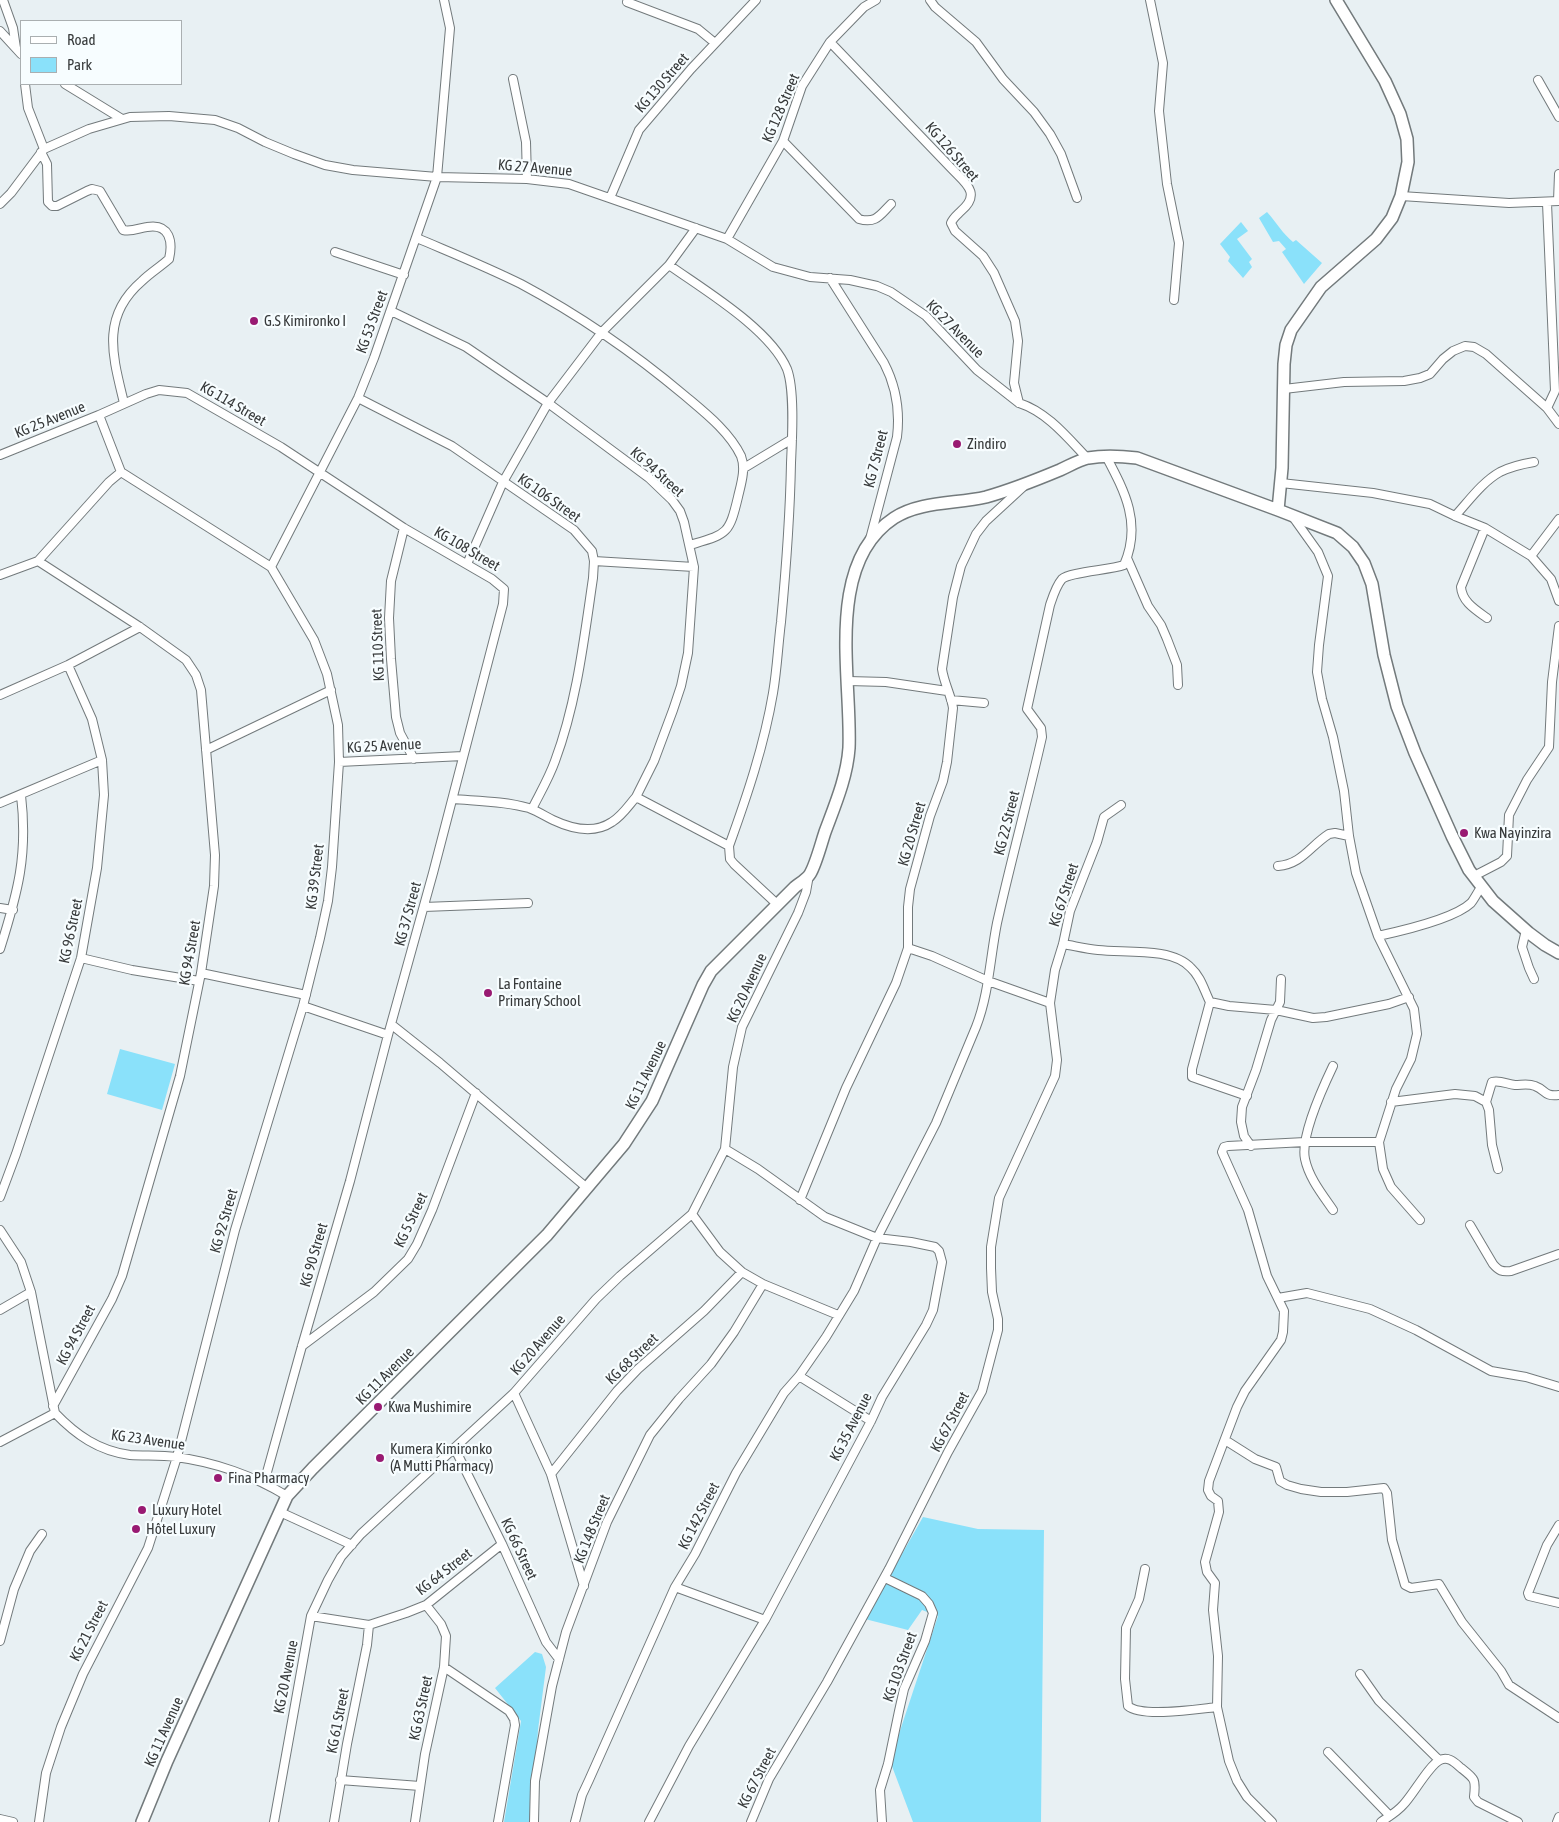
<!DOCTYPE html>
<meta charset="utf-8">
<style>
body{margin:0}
#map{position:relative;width:1559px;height:1822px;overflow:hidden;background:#e8f0f3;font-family:"Asap Condensed",sans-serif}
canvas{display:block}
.legend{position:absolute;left:20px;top:20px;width:162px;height:65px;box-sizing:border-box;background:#f7fdff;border:1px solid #aaafb1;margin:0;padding:6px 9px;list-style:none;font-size:15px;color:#373a3b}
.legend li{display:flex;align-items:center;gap:10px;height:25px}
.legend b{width:25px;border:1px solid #aaafb1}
</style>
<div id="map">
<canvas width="1559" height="1822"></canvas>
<ul class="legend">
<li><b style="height:6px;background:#fff"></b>Road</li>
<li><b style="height:14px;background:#8ae1fa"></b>Park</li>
</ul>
</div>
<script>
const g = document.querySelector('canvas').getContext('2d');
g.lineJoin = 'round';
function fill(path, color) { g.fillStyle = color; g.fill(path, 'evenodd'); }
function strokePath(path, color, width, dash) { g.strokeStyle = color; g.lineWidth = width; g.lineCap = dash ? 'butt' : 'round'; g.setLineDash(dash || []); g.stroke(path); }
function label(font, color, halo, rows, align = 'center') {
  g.font = font + ' "Asap Condensed",sans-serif'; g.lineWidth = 4.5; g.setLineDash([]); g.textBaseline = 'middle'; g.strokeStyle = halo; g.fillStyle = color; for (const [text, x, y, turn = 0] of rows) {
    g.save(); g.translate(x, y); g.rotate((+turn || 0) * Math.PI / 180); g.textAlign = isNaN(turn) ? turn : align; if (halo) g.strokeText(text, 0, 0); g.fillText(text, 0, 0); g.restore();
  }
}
fill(new Path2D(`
 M1267,212C1276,222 1283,234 1293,242L1296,240L1322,263L1304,284L1282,252L1286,249L1279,241L1273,242L1259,218Z
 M1241,222L1248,231L1237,239L1252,259L1249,262L1252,267L1243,278L1228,261L1230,257L1220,244Z
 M120,1049L175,1064L162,1110L107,1094Z
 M923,1517L978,1529L1044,1530L1041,1822H913L890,1761L938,1616L922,1610L908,1630L865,1619Z
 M535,1652L542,1654L546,1667L538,1730L532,1822H504L521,1721L495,1688Z`), '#8ae1fa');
const street = new Path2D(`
 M3,0L13,28L16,48
 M930,0L935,7L976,42L1003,79L1034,112L1050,134L1061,154L1077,198
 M1150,0L1163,63L1159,111L1167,184L1179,243L1174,300
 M627,2L698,29L715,43
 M0,31L21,54
 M830,42L951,168C965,183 982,193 961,211C957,215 953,218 951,223L955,231L983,256L994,273L1015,321L1018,341L1014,383L1019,403
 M513,79L526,142L527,179
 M1538,80L1559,117
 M25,84L28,108L44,149
 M65,84L122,119
 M783,141L859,219C876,224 880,215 891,204
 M41,152L47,164L48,202L52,206H57L87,191L92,189L100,191L123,230C132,232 139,228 147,227C170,223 173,242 169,259C160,267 150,273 142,281C100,317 113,357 124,403
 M1401,196L1509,203L1559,201
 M610,198L639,130L691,69L756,0
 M1558,201L1559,174
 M1547,203L1555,391L1547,408
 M0,204L11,193L44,149L89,129L130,117L169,116L215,120L238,128L265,142L294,154L325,165L353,170L437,177L527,179L569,184L727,239L773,267L810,277L850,280L877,286L891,292L926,316L977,370L1019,403C1047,412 1067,437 1087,458
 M417,238C452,253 487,267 521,284C579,315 634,353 684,395C704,412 729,431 741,456C746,469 741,484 738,497C729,535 727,534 690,545
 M727,239L783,141L802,86L830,42L864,7L876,0
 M335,252L404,275
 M669,265C704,290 770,329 787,369C795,390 792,440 791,463C790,517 786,569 781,622C778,646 777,670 773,693C764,746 747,796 729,846
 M830,278L884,363C896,386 900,412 897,437L870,539
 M391,311L466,347L548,403L649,478L672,500L680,511L684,522L694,567L688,653L681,686L673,710L654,761L636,797
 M1284,389L1344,382L1404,381L1420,378L1430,374L1443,359L1453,351L1465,346L1474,347L1486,354L1547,408L1559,424
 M358,398L452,446L574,530L592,551L594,561L593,578C584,639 577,702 555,761C549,778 540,793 532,809
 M99,415L146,394L159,390L187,393L281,447L404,528L492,579L504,589L503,604L433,873L388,1035L350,1181L302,1346L264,1483
 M0,455L99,415L121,472L271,567L314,640L327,674L338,725L339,762L332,867L328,901L320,938L303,1006L235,1230L177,1457L148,1548L83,1674L61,1727L46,1773L39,1822
 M744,468L792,439
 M1281,483L1373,493L1430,504L1455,516L1485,528L1531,556L1551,579L1559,601
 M1455,516C1468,502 1482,482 1500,472C1510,467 1522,464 1534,462
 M1293,517L1318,552L1328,576L1319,645L1317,672L1322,699L1333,737L1344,791L1349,836L1356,873L1378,936L1414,1009L1417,1034L1411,1059L1396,1089L1379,1142L1383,1169L1391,1187L1420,1220
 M404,528L391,581L389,618L391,659L396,717L400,733L414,759
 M1485,528L1461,587C1462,602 1476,610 1487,618
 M1531,556L1559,519
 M1127,558L1148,606L1161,625L1167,639L1177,665L1178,685
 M38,561L140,627L186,660L196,675L201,690L215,855L214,886L201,973L180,1076L122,1276L112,1299L53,1406
 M594,561L694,567
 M467,564L503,482L548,403L602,332L669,265L696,228
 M271,567L358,398L374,358L437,177L450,28L444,0
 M0,575L38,561L109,482L121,472
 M848,681L886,682L947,691
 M0,695L68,665L140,627
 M951,700L984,703
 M206,750L331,690
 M339,762L463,756
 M453,799C478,801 504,801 529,808C537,811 545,816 553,820C572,829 594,834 612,822C622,816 629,805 636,797L729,846L730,859L734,864L778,905
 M0,803L102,760
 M1278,866C1302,864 1310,846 1329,834L1335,833L1349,836
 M1474,876L1501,862L1507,856L1509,815L1527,780L1549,747L1552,682L1559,626
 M424,907L528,903
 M0,908L13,910
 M1526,930L1522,947L1529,968L1534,979
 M1378,936C1401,931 1454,919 1471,903C1475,898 1478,891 1482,886
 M1063,944C1075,946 1086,949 1098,950C1125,953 1172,947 1191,968C1201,977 1204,990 1210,1002
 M908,948L932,956L988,981L1050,1003
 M0,949C18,892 28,855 21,795
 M81,958L132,970L199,981
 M201,973L306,995
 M303,1006L388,1035
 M392,1025L440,1063L587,1188
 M1247,1096L1192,1077V1069L1210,1002L1229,1006L1276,1010L1313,1018L1326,1017L1389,1004L1409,997
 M1391,1102L1455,1094L1475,1096L1486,1102L1489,1110L1492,1145L1498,1169
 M1486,1102L1492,1082C1500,1080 1507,1084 1515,1085C1522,1085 1528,1083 1535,1086C1546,1090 1544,1097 1559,1095
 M1251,1146L1244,1136L1241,1122L1242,1107L1256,1070L1271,1020L1280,1002L1281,979
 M0,1197L16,1154L81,958L97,868L104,795L102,760L92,719L68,665
 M800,1200L846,1088L896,983L908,948V907L910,889L930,816L943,781L947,762L953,708C951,695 944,683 942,669L953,597L961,566L976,534L986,521L1024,486
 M1333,1210C1322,1194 1309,1178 1305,1159C1300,1136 1323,1087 1333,1066
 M692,1214L720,1252L742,1272L763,1284L838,1315
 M1470,1225L1493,1264C1499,1271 1502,1272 1511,1271L1559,1254
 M0,1230L21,1262L31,1292L55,1413C76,1435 99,1451 130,1455C145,1456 161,1455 176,1457C214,1462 254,1476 287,1496
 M1278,1298L1307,1293L1370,1309L1416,1330L1491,1371L1526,1377L1559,1387
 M0,1310L31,1292
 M302,1346L374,1292L408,1259L417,1244L432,1210L476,1093
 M799,1376L871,1421
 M514,1393L551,1474L584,1586
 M1225,1440L1255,1459L1276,1467L1280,1481L1287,1485L1301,1489L1321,1492H1347L1384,1488L1387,1493L1392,1540L1405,1585L1411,1588L1439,1584L1462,1622L1501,1671L1509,1685L1559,1718
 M0,1442L55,1413
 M455,1449L502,1544L546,1642L559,1659
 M551,1474L617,1391L638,1369L704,1311L742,1272
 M280,1512L352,1545
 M1559,1525L1547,1545L1528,1593L1529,1596L1559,1603
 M1145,1569L1139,1599L1126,1628L1125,1679L1128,1706C1142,1718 1198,1709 1217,1707
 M675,1587L765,1620
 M311,1616L369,1625L406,1613L426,1605L502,1544
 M0,1641L14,1589L30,1551L42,1534
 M444,1667L509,1711L514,1719L515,1725L498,1822
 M1360,1674L1379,1701L1439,1760
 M1328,1752L1390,1816
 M340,1780L420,1786
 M0,1819L13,1822
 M274,1822L311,1616L328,1580L341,1557L361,1534L514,1393L596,1299L620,1276L692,1214L725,1149L733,1067L742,1027L798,913L806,892L809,875
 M334,1822L347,1744L367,1645L369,1625
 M415,1822L425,1754L444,1667L446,1636L441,1624L426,1605
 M534,1822L535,1781L552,1686L566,1632L607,1522L650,1435L679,1399L711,1364L734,1332L763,1284
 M575,1822L582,1795L589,1780L675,1587L695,1554L736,1473L784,1393L799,1376L826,1337L854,1291L877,1238L936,1123L976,1027C989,994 990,958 997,923C1011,860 1028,799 1042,737L1041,728L1027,709L1050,605C1053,596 1056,586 1062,579C1070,572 1110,570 1124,565C1142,524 1125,492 1106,456
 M649,1822L689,1746L765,1620L871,1421L882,1397L926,1325L933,1310L942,1262L939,1251L935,1247L911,1242L877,1238L825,1217L758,1169L725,1149
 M751,1822L769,1779L827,1682L889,1569L948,1452L982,1391L998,1330V1319L992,1292L991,1268V1247L999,1198L1055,1076L1057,1060L1050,1003L1055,970L1063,944L1070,911L1097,842L1104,817L1121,805
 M882,1822L880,1790L888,1764L899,1711L904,1689L925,1641L933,1613L929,1604L922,1596L885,1578
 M1272,1822L1247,1797L1237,1781L1229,1761L1217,1707L1218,1656L1213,1610L1215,1583L1207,1572L1205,1562L1219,1512L1218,1501L1211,1496L1208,1490L1209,1481L1237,1407L1245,1391L1281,1340L1283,1332L1284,1311L1267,1276L1248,1210L1222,1152L1224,1147L1228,1146L1305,1142H1379
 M1381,1822C1388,1817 1397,1812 1403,1805C1413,1795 1429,1765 1440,1760C1449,1756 1455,1763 1461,1768C1475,1779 1476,1779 1474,1797L1478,1802L1518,1822
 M1557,1822L1559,1817`);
const secondary = new Path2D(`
 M1278,510L1282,468L1284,364L1286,345L1291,330L1321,287L1376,239L1392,218L1401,196L1408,162L1407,139L1400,114L1385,81L1336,0
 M142,1822L167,1761L287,1496L313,1468L547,1235L624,1144L652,1101L703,985L711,971L795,887C800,883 807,879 810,874C816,864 821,844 825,832C835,805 847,777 849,748C852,678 824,564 894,518C920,501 956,504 986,497C1011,490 1036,480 1060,470C1069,466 1079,460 1088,458C1104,455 1121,456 1137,458L1278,510L1337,533L1353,547L1364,563L1372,584L1384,655L1397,706L1415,753L1452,836L1469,870L1493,901L1529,933L1545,945L1559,953`);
strokePath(street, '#737a7c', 10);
strokePath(secondary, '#737a7c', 14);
strokePath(street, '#fff', 8);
strokePath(secondary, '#fff', 11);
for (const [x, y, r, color] of [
 [254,321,5,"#991a72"],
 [957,444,5,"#991a72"],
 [1464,833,5,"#991a72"],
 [488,993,5,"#991a72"],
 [378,1407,5,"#991a72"],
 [380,1458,5,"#991a72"],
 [218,1478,5,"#991a72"],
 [142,1510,5,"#991a72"],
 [136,1529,5,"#991a72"]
]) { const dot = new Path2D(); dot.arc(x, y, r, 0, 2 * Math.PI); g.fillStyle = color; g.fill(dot); strokePath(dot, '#f7fdff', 2); }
label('15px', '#373a3b', '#f7fdff', [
 ["KG 130 Street",662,83,-49],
 ["KG 128 Street",781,108,-67],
 ["KG 126 Street",952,152,49],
 ["KG 27 Avenue",535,168,5],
 ["KG 53 Street",372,322,-70],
 ["KG 27 Avenue",955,329,45],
 ["KG 114 Street",233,404,30],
 ["KG 25 Avenue",50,420,-22],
 ["KG 7 Street",876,459,-76],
 ["KG 94 Street",657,472,42],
 ["KG 106 Street",549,498,35],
 ["KG 108 Street",467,549,30],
 ["KG 110 Street",378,645,-92],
 ["KG 25 Avenue",384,746,-3],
 ["KG 22 Street",1007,823,-76],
 ["KG 20 Street",912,834,-74],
 ["KG 39 Street",315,877,-83],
 ["KG 67 Street",1064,895,-72],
 ["KG 37 Street",408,914,-75],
 ["KG 96 Street",71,931,-78],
 ["KG 94 Street",190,953,-80],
 ["KG 20 Avenue",747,988,-65],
 ["KG 11 Avenue",646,1075,-64],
 ["KG 5 Street",411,1220,-65],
 ["KG 92 Street",224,1221,-74],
 ["KG 90 Street",314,1255,-74],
 ["KG 94 Street",76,1335,-62],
 ["KG 20 Avenue",538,1345,-49],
 ["KG 68 Street",632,1359,-44],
 ["KG 11 Avenue",385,1376,-45],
 ["KG 67 Street",950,1422,-62],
 ["KG 35 Avenue",851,1427,-63],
 ["KG 23 Avenue",148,1440,8],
 ["KG 142 Street",699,1516,-63],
 ["KG 148 Street",592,1529,-68],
 ["KG 66 Street",519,1549,65],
 ["KG 64 Street",444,1572,-38],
 ["KG 21 Street",89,1631,-63],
 ["KG 103 Street",900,1667,-70],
 ["KG 20 Avenue",286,1677,-79],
 ["KG 63 Street",421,1708,-78],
 ["KG 61 Street",338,1721,-79],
 ["KG 11 Avenue",164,1732,-66],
 ["KG 67 Street",757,1778,-63]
]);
label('15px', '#373a3b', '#f7fdff', [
 ["G.S Kimironko I",264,321],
 ["Zindiro",967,444],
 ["Kwa Nayinzira",1474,833],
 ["La Fontaine",498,984],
 ["Primary School",498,1001],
 ["Kwa Mushimire",388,1407],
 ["Kumera Kimironko",390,1449],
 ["(A Mutti Pharmacy)",390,1466],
 ["Fina Pharmacy",228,1478],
 ["Luxury Hotel",152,1510],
 ["Hôtel Luxury",146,1529]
], 'left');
</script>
